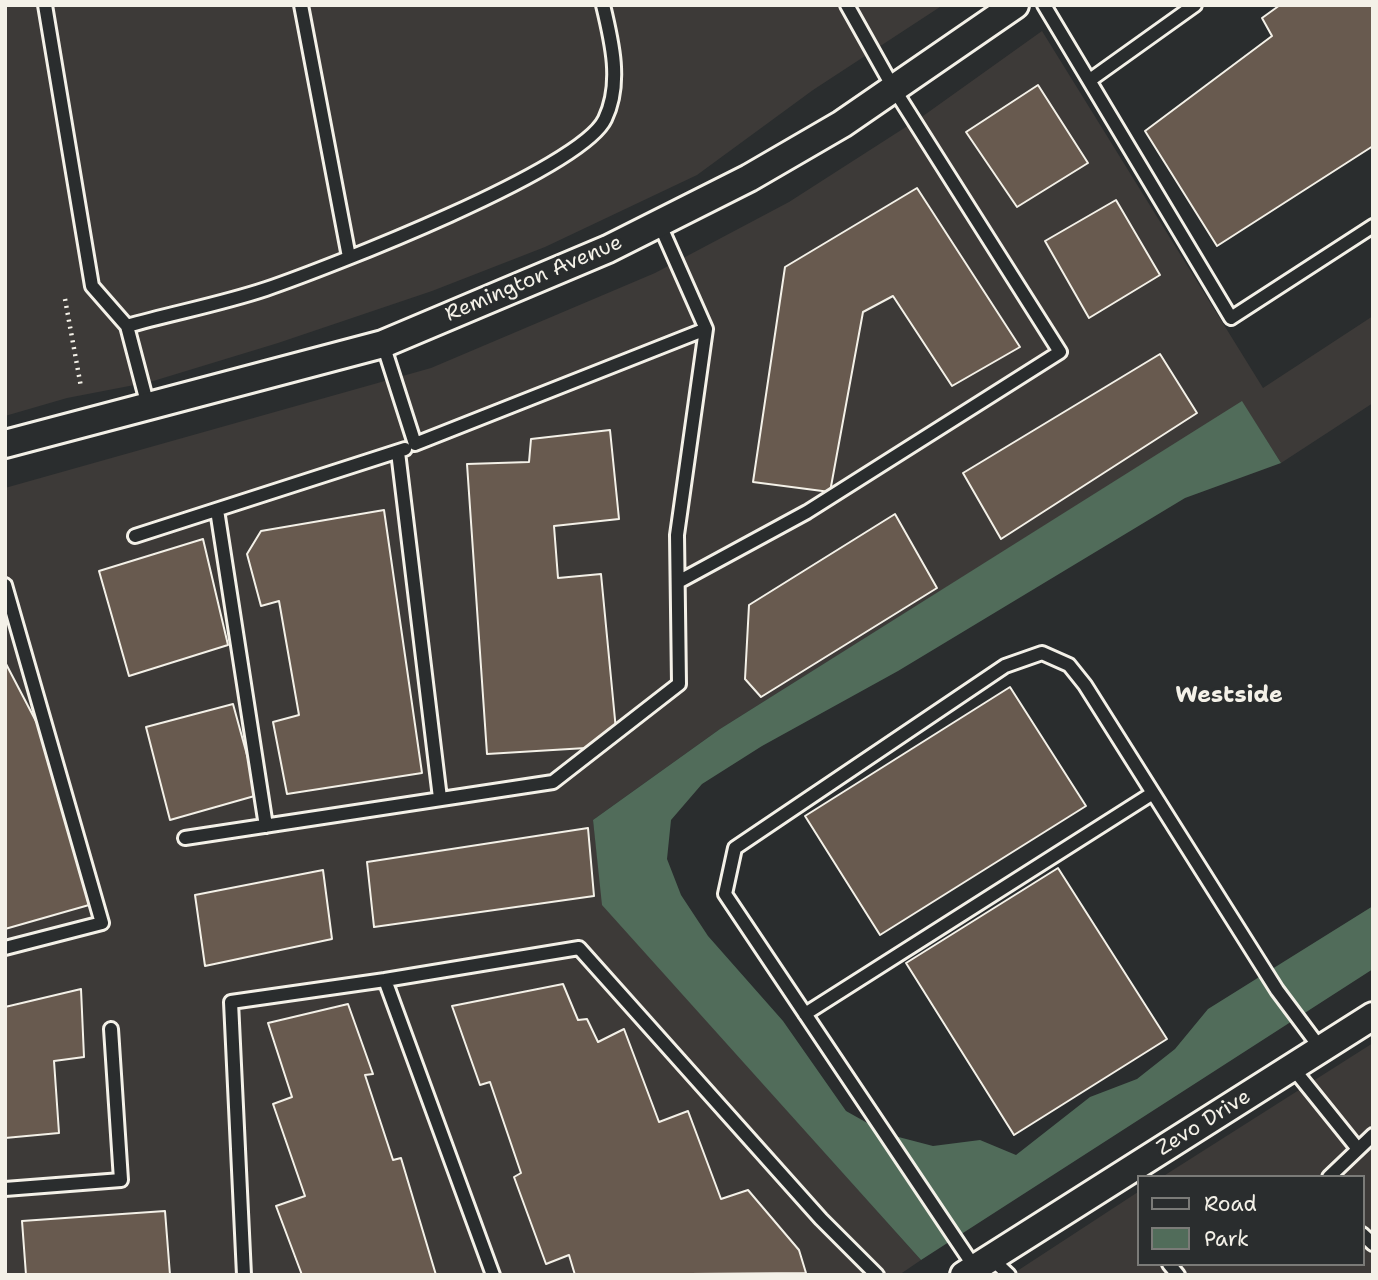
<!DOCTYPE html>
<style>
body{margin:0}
#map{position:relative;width:1378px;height:1280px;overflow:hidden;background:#2a2d2e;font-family:"Shantell Sans",sans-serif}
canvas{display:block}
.frame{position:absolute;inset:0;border:7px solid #f4f1e8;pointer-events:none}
.legend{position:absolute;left:1137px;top:1175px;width:228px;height:91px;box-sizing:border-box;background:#2a2d2e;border:2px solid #7b7b78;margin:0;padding:9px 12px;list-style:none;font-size:21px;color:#f4f1e8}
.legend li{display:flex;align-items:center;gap:14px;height:35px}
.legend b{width:35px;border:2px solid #7b7b78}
</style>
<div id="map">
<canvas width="1378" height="1280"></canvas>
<div class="frame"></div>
<ul class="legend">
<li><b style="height:9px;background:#2a2d2e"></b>Road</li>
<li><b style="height:19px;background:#516c5a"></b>Park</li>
</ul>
</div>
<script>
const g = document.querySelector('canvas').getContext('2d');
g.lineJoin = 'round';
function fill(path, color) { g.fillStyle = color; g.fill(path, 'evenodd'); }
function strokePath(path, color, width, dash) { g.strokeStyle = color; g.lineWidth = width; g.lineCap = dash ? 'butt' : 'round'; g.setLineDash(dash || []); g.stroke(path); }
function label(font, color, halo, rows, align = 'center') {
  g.font = font + ' "Shantell Sans",sans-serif'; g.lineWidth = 5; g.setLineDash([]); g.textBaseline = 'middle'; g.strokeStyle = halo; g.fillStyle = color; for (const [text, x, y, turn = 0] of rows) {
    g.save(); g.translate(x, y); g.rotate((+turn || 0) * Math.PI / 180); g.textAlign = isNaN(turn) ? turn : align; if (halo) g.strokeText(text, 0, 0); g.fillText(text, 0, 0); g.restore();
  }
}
fill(new Path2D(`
 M5,5H943L813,90L697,175L545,247L432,291L278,343L150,382L67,398L5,416Z
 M1042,31L1263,388L1373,316V403L1281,463L1242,402L720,729L593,820L603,905L921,1260L899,1275H5V488L431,368L655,273L789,202L923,116Z
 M1373,1043V1275H1011L1138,1192V1264H1362V1177H1162Z`), '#3d3a38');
fill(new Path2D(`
 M1242,401L1281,463L1185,498L898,671L762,746L702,784L671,820L667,859L681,895L708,936L783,1021L846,1111L887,1134L933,1146L980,1140L1016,1155L1090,1097L1137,1079L1175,1049L1208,1009L1373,906V969L921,1260L602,905L593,820L720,729Z`), '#516c5a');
const building = new Path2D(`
 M1280,5H1373V146L1217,246L1145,131L1272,36L1262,18Z
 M1038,85L1088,163L1017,207L966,132Z
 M917,188L1020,347L952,386L893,296L863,312L830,492L753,482L785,267Z
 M1116,200L1160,275L1089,318L1045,241Z
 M1160,354L1197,413L1001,539L963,473Z
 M610,430L619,519L554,526L558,578L601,574L616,730L586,748L487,754L467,464L529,462L531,439Z
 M384,510L422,773L287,794L273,722L299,715L279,601L261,606L247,554L261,531Z
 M895,514L937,588L761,697L745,679L749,605Z
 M203,539L228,645L129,676L99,571Z
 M5,662L50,748L89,905L5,929Z
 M1010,687L1086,806L880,935L805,816Z
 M233,704L258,795L170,820L146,727Z
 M588,828L594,896L374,927L367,862Z
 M1058,868L1167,1039L1014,1135L906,963Z
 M323,870L332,939L205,966L195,895Z
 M563,984L578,1020L587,1019L598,1042L624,1029L659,1122L688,1111L721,1199L748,1190L799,1250L806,1273L575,1275L569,1255L546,1264L514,1177L521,1173L490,1082L480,1085L452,1006Z
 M81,989L84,1057L54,1061L59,1133L5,1138V1007Z
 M348,1004L373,1074L365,1075L393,1160L401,1158L436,1275H302L276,1206L305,1196L273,1104L292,1097L268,1023Z
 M165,1211L170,1275H26L22,1221Z`);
fill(building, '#685a4f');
strokePath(building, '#f4f1e8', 2);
const service = new Path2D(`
 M45,5L92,286L127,326
 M301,5L349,257
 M1044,5L1231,318L1373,226
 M1090,80L1195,5
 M383,344L415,444L706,329L660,225
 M148,406L127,326C173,313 221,304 266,289C327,268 581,170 605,119C622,84 612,42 603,5
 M398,452L440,798
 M217,510L266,826
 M135,536L405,449
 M678,582L807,512L1060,352L894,89L847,5
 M5,585L102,923L5,948
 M185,838L553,782L679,684L677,535L706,329
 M385,980L579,948L821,1219L877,1275
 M805,1014L1153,793
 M1292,1067L1358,1149
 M1329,1177L1373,1135
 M5,1189L121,1180L111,1029
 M1362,1234L1373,1244
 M991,1258L1009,1275
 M1169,1264L1178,1275
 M975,1268L725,894L735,848L1005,666L1042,653L1069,665L1085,685L1277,990L1321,1049
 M244,1275L231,1002L385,980L493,1275`);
const minor = new Path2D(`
 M5,444L383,344L608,249L749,178L842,124L1015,5
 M964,1275L1373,1016`);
strokePath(service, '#f4f1e8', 18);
strokePath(minor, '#f4f1e8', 32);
strokePath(new Path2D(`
 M65,299L81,387`), '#f4f1e8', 4.5, [2, 5]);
strokePath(service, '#2a2d2e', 12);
strokePath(minor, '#2a2d2e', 26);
label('21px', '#f4f1e8', '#2a2d2e', [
 ["Remington Avenue",534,279,-23],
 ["Zevo Drive",1204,1123,-32]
]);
label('bold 23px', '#f4f1e8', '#2a2d2e', [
 ["Westside",1229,696]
]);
</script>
